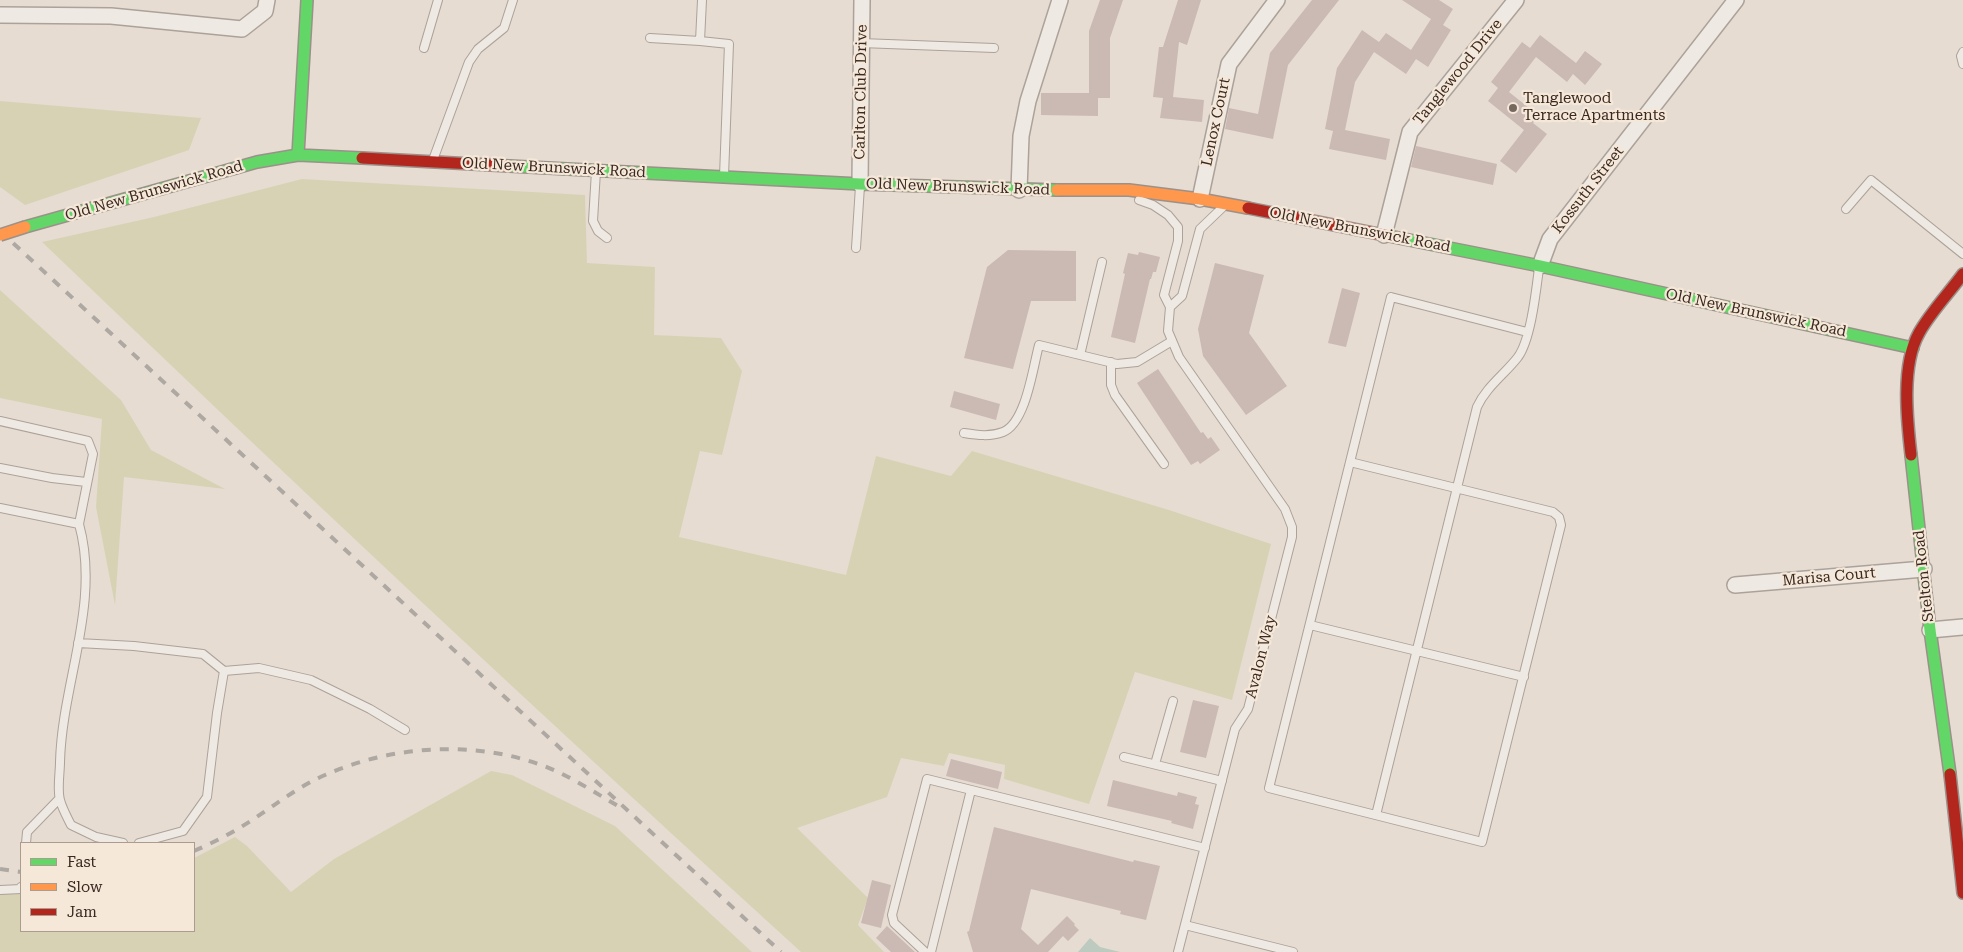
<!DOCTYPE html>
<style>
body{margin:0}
#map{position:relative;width:1963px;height:952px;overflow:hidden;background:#e6dcd2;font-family:"Roboto Serif",serif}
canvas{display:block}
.legend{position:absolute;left:20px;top:842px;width:175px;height:90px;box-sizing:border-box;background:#f5e8d9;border:1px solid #ab9c8f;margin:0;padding:6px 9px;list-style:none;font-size:15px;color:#3b2921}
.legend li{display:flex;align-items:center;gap:10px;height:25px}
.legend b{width:25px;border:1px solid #ab9c8f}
</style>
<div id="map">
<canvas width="1963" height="952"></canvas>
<ul class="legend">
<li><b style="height:6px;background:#63d668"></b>Fast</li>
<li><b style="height:6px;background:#ff974d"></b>Slow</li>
<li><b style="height:6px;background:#b3261e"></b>Jam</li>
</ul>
</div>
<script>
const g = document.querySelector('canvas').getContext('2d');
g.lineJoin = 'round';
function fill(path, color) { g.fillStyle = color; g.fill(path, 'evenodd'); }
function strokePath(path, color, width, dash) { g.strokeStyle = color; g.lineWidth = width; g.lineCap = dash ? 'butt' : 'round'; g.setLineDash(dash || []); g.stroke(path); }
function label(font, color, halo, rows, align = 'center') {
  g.font = font + ' "Roboto Serif",serif'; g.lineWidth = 4.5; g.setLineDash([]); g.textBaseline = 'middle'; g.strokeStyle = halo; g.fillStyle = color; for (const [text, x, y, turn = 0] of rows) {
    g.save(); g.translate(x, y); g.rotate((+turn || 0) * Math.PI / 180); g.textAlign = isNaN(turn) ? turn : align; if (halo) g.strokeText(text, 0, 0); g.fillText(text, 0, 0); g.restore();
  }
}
fill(new Path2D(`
 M0,101L201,118L189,150L25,205L0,187Z
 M302,179L585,195L587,263L655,267L654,335L721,338L742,371L722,455L700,451L679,537L846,575L876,456L951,476L972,451L1169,510L1271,544L1232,700L1135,672L1089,804L1004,779L1005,765L949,753L944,766L901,758L887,797L797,828L868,898L858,925L884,952H801C545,719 292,482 42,242L154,217Z
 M0,290L121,400L151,450L225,489L124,477L115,605L96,507L102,419L0,398Z
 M491,771L512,775L615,826L752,952H0V890L21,885V931H194V858L235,837L247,846L291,892L334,859Z`), '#d8d2b5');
fill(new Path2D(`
 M1090,938L1100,947L1120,952H1078Z`), '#bccabf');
fill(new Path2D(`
 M1100,0H1123L1110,38V98H1098V116L1041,115V93H1089V31Z
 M1178,0H1201L1187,45L1179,42L1173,97L1204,100L1202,122L1160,118L1163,98L1153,97L1159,47H1163Z
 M1312,0H1339L1288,65L1273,139L1225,129L1229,108L1258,114L1270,53Z
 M1402,0H1439L1453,9L1443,25L1451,30L1428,67L1416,59L1406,74L1374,52L1355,82L1345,130L1390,139L1386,160L1329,149L1333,131L1325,129L1337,68L1362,30L1379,42L1386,33L1411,50L1431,19Z
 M1540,35L1576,63L1585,51L1602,64L1585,85L1573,74L1567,82L1536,57L1509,92L1539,116L1533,123L1547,134L1516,173L1500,161L1524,130L1488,101L1498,88L1491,82L1522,42L1530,48Z
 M1416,146L1497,164L1493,185L1411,167Z
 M1008,250L1076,251V301H1031L1013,369L964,358L987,267Z
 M1139,252L1160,257L1156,272H1153L1151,279H1150L1135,343L1111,337L1125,274L1123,273L1128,253L1138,255Z
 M1215,263L1264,275L1249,333L1287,386L1246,415L1203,356L1198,329Z
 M1342,288L1360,293L1346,347L1328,343Z
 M1158,369L1201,433L1203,432L1208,439L1211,437L1220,450L1200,464L1198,461L1191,465L1137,383Z
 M954,391L1000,404L996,420L950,407Z
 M1193,700L1219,706L1206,758L1180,752Z
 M951,759L1002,772L998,789L946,776Z
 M1113,780L1177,796L1178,792L1197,797L1195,804L1199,805L1193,829L1171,823L1172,821L1107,806Z
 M994,827L1133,862L1134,860L1160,866L1146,920L1120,914L1121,911L1031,889L1021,929L1038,945L1067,916L1075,924L1074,925L1079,930L1068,941L1063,936L1048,952H973L967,932L969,931Z
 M872,880L891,885L881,928L861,923Z
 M887,926L915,952H891L876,938Z`), '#cabab3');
const lane = new Path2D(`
 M702,0L700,41L729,44L724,176
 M650,38L700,41
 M861,43L994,48
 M424,48L438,0
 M1963,52L1961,56L1963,64
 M433,160L469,62L478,49L504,28L513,0
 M596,171L593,221L598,231L607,238
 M1139,200L1153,205L1168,215L1178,227V241L1164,295L1170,307L1168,331L1179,357L1285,509L1292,527V537L1248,709L1235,729L1178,952
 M1846,209L1871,180L1963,254
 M856,248L860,186
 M1170,307L1182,296L1200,229L1223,207
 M1080,355L1102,262
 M1111,362V385L1115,395L1164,464
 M0,421L88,441L93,454L79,524L0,508
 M964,433C977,435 990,437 1003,432C1026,423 1033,367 1039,345L1117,364L1137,362L1172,341
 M1350,462L1553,512L1559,517L1561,525L1482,842L1269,788L1391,297L1527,332
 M0,468L52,478L86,482
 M79,524C101,603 62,683 60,762C60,773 57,789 60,800C62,808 67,817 71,825L96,837L123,843
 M1310,625L1524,677
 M78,643L134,646L203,654L224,671L217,713L207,797L183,831L139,843
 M224,671L259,668L311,680L370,709L405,730
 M1124,757L1222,781
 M1155,764L1173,701
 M1376,815L1477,407C1486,387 1505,374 1518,357C1531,339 1536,291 1539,268
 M26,843L27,832L59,799
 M0,890L21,889V887
 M1185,925L1293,952
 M925,952L894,923L892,915L927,779L1205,848
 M931,952L971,790`);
const street = new Path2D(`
 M0,15L111,16L242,29L265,11L267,0
 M860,184L862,0
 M1019,190L1021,136L1028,101L1060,0
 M1200,199L1229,64L1277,0
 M1384,235L1410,132L1516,0
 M1540,266L1550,239L1736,0
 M1735,585L1924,569
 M1930,630L1963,627`);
const fast = new Path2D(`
 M298,155L307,0
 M509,166L860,184L1057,190
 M25,227L257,162L298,155L362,158
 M1389,236L1540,266L1913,348
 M1911,455L1930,630L1950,774`);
const slow = new Path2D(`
 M1057,190H1129L1200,199L1248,208`);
const jam = new Path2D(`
 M362,158L509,166
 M1248,208L1389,236
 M1911,455C1907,420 1901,365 1919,333C1930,313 1949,293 1963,274
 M1950,774L1963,893`);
strokePath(lane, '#aca29a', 10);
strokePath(street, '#aca29a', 18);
strokePath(fast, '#9b918a', 14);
strokePath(slow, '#9b918a', 14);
strokePath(jam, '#9b918a', 14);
strokePath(lane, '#eee9e3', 8);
strokePath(street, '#eee9e3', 15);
strokePath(fast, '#63d668', 11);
strokePath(slow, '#ff974d', 11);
strokePath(jam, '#b3261e', 11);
strokePath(new Path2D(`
 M0,231L781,952
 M194,851C210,844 226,836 241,827C269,810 295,788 325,775C393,745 475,740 544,766C570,776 594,792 618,806
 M0,869L21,872`), '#aea8a2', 4, [9, 9]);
const slowBridge = new Path2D(`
 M0,235L25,227`);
strokePath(slowBridge, '#9b918a', 14, []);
strokePath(slowBridge, '#ff974d', 11);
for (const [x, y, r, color] of [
 [1513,108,5,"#77685f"]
]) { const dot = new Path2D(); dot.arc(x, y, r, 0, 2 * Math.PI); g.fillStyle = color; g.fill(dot); strokePath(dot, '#f5e8d9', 2); }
label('15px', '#3b2921', '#f5e8d9', [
 ["Tanglewood Drive",1458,72,-51],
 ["Carlton Club Drive",861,92,-89],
 ["Lenox Court",1216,122,-78],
 ["Old New Brunswick Road",554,168,3],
 ["Old New Brunswick Road",958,187,2],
 ["Kossuth Street",1588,190,-52],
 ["Old New Brunswick Road",154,191,-16],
 ["Old New Brunswick Road",1360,230,11],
 ["Old New Brunswick Road",1756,313,12],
 ["Stelton Road",1924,576,-96],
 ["Marisa Court",1829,577,-5],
 ["Avalon Way",1261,657,-76]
]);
label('15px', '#3b2921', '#f5e8d9', [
 ["Tanglewood",1523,99],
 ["Terrace Apartments",1523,116]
], 'left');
</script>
